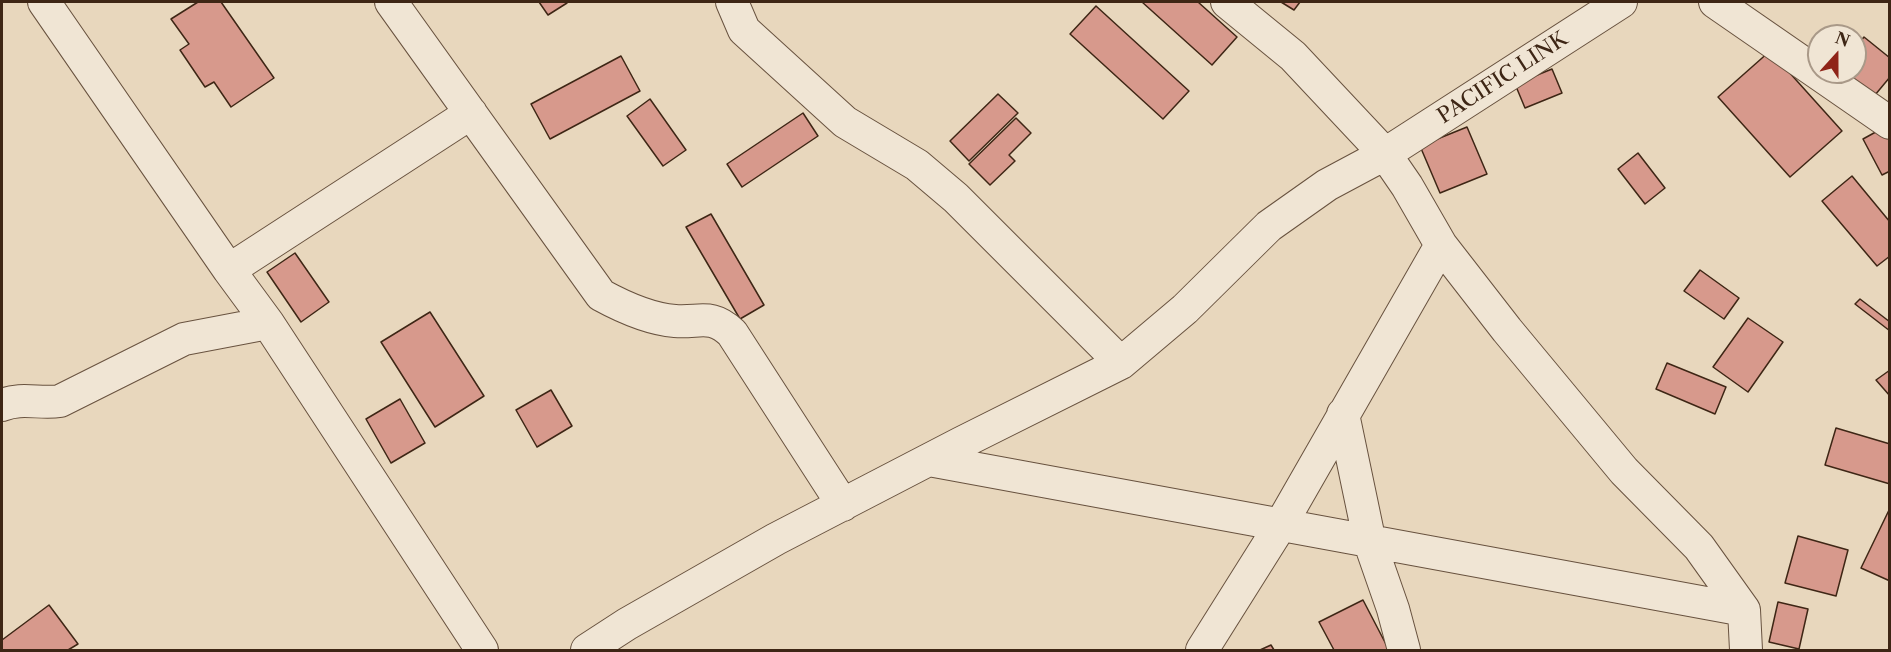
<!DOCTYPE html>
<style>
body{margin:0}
#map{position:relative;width:1891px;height:652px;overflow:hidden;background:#e8d7bd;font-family:"Libre Caslon Text",serif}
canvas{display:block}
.frame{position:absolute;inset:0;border:3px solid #3e2615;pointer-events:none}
.north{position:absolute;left:1807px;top:24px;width:60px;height:60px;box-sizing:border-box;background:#f0e5d4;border:2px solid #a99988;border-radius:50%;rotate:21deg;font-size:16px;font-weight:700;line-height:24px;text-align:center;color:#3e2615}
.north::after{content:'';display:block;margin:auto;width:21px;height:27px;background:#8f2418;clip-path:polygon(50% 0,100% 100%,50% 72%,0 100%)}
</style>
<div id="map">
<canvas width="1891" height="652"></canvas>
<div class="frame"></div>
<div class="north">N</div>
</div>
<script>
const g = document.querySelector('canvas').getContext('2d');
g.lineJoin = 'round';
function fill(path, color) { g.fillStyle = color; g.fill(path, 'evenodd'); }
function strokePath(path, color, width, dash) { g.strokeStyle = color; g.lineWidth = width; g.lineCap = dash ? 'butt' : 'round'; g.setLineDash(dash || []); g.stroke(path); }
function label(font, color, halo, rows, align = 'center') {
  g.font = font + ' "Libre Caslon Text",serif'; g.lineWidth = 4.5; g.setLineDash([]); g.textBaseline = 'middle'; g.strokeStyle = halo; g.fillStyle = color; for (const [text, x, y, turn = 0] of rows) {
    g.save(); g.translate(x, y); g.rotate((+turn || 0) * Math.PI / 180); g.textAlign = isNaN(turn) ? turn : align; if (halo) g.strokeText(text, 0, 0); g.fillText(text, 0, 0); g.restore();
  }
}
const building = new Path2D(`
 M198,2H221L274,78L231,107L214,82L205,87L180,50L189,44L171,19Z
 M539,2H566L567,3L548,15Z
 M1142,2H1198L1237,37L1212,65Z
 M1281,2H1300L1294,10Z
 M1096,6L1189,91L1163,119L1070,34Z
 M1864,37L1890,58V77L1870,101L1835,72H1855V48Z
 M1770,51L1842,131L1790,177L1718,97Z
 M621,56L640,91L550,139L531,104Z
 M1552,69L1562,93L1525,108L1515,84Z
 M998,94L1018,113L969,161L950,141Z
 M650,99L686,150L663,166L627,116Z
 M803,113L818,136L742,187L727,164Z
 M1016,118L1031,133L1009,155L1015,161L990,185L969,164Z
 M1467,127L1487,174L1440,193L1420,146Z
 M1883,128L1890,140V171L1882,175L1863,139Z
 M1638,153L1665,188L1645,204L1618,169Z
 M1852,176L1890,222V256L1877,266L1822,201Z
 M711,214L764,305L740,319L686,227Z
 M295,253L329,302L301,322L267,272Z
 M1700,270L1739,298L1724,319L1684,291Z
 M1860,299L1890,322V331L1855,304Z
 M430,312L484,396L435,427L381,342Z
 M1748,318L1783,342L1748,392L1713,367Z
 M1667,363L1726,387L1715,414L1656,389Z
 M1890,370V396L1876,380Z
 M551,390L572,426L537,447L516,410Z
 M400,399L425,443L391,463L366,419Z
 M1836,428L1890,444V484L1825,465Z
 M1890,508V581L1861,568Z
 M1798,536L1848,550L1836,596L1785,583Z
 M1363,600L1389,650H1334L1319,622Z
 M1778,602L1808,609L1799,649L1769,642Z
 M49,605L78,644L68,650H2V640Z
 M1271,645L1274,650H1260Z`);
fill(building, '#d7998c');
strokePath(building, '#3e2615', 1.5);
const street = new Path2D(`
 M44,2L229,270L268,323L482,650
 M391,2L601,295C623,307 649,319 675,321C700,323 711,313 732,333L843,505
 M732,2L744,30L845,122L917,165L956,198L1121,363
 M1621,2L1385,154L1407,186L1441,245L1507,330L1624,471L1699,547L1744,610L1746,650
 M1715,2L1890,123
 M229,270L471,113
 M2,405C21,397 40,404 60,401L184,339L268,323
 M1343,414L1370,543L1393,609L1404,650
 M929,460L1744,610
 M587,650L627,624L776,539L961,443L1121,363L1185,309L1269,226L1327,185L1385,154L1293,56L1227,2
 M1202,650L1280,526L1441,245`);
strokePath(street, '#68523f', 34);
strokePath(street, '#f0e5d4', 32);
label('21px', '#3e2615', '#f0e5d4', [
 ["PACIFIC LINK",1503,78,-33]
]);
</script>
